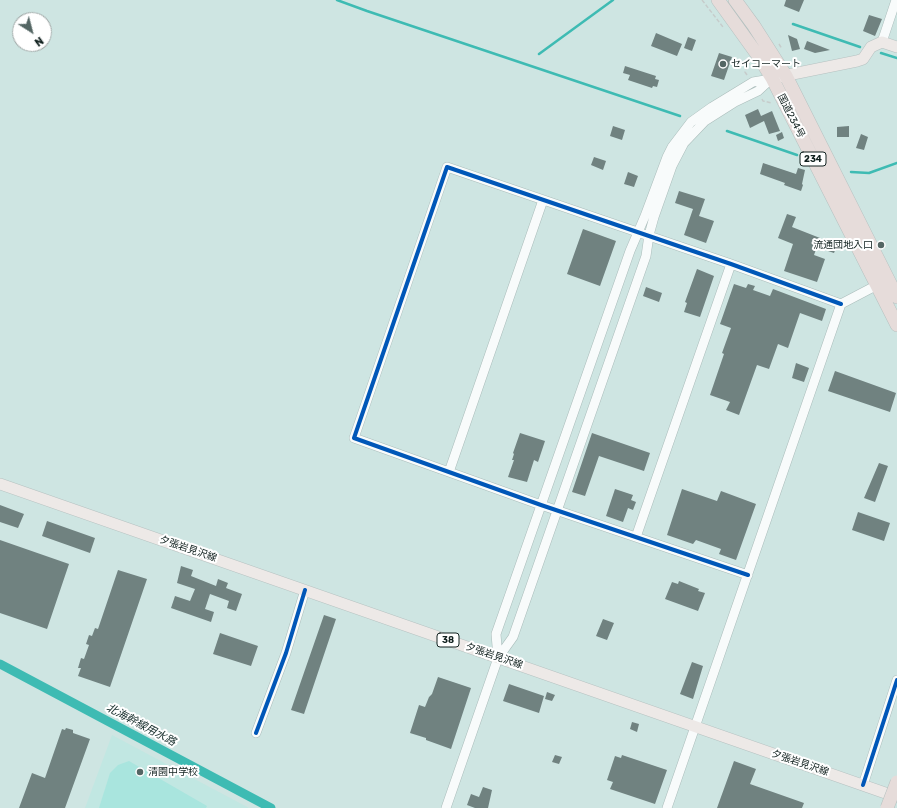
<!DOCTYPE html>
<meta charset="utf-8">
<style>
body{margin:0}
#map{position:relative;width:897px;height:808px;overflow:hidden;background:#cee5e2;font-family:Rubik,sans-serif}
canvas{display:block}
.north{position:absolute;left:12px;top:12px;width:40px;height:40px;box-sizing:border-box;background:#fff;border:1px solid #a0a7a6;border-radius:50%;rotate:144deg;font-size:11px;font-weight:700;line-height:16px;text-align:center;color:#122220}
.north::after{content:'';display:block;margin:auto;width:14px;height:18px;background:#546664;clip-path:polygon(50% 0,100% 100%,50% 72%,0 100%)}
</style>
<div id="map">
<canvas width="897" height="808"></canvas>
<div class="north">N</div>
</div>
<script>
const g = document.querySelector('canvas').getContext('2d');
g.lineJoin = 'round';
function fill(path, color) { g.fillStyle = color; g.fill(path, 'evenodd'); }
function strokePath(path, color, width, dash) { g.strokeStyle = color; g.lineWidth = width; g.lineCap = dash ? 'butt' : 'round'; g.setLineDash(dash || []); g.stroke(path); }
function label(font, color, halo, rows, align = 'center') {
  g.font = font + ' Rubik,"Noto Sans JP",sans-serif'; g.lineWidth = 4; g.setLineDash([]); g.textBaseline = 'middle'; g.strokeStyle = halo; g.fillStyle = color; for (const [text, x, y, turn = 0] of rows) {
    g.save(); g.translate(x, y); g.rotate((+turn || 0) * Math.PI / 180); g.textAlign = isNaN(turn) ? turn : align; if (halo) g.strokeText(text, 0, 0); g.fillText(text, 0, 0); g.restore();
  }
}
fill(new Path2D(`
 M112,735L249,808H85Z`), '#c1e7e2');
fill(new Path2D(`
 M129,761L207,806L206,808H99L110,773L118,765Z`), '#a9e5de');
strokePath(new Path2D(`
 M337,0L367,11L680,116
 M793,24L860,47
 M881,53L897,58
 M539,54L613,0
 M727,131L797,155
 M851,172L869,173L897,163`), '#3ebbb3', 2.5);
strokePath(new Path2D(`
 M0,664L271,808`), '#3ebbb3', 9);
fill(new Path2D(`
 M786,0H804L799,12L784,6Z
 M869,15L882,19L875,36L863,31Z
 M656,33L682,44L677,56L651,46Z
 M788,35L797,39L800,49L792,51Z
 M688,37L696,40L692,51L684,48Z
 M807,41L830,50L815,53L804,49Z
 M719,53L732,57L724,80L711,76Z
 M625,66L656,76L655,79L659,80L657,87L653,86L652,88L628,80L630,75L623,73Z
 M758,109L761,116L772,111L780,131L769,134L764,121L750,128L745,115Z
 M613,126L625,130L622,140L610,136Z
 M849,126V137H837V127Z
 M782,132L784,138L778,141L776,135Z
 M861,134L868,137L864,150L856,148Z
 M594,157L606,161L603,170L591,165Z
 M763,163L796,174L798,168L805,170L802,184L803,185L801,191L784,185L785,183L760,174Z
 M628,172L638,176L634,187L624,184Z
 M679,191L705,199L699,216L714,221L706,243L684,235L693,209L675,203Z
 M787,214L796,217L792,227L820,238L814,255L825,259L817,282L784,271L793,244L778,238Z
 M583,229L616,241L600,286L567,274Z
 M831,243L837,245L834,253L828,251Z
 M697,269L714,276L700,317L684,312L687,303L685,302Z
 M734,284L746,288L748,284L755,286L753,290L770,296L773,289L826,309L822,321L800,313L788,348L778,344L769,369L757,365L739,415L726,410L730,402L710,395L724,354L722,353L731,328L720,324Z
 M646,287L662,293L659,302L643,296Z
 M796,363L809,368L804,382L792,378Z
 M835,371L896,393L890,412L828,391Z
 M520,433L545,441L538,462L534,460L527,482L508,477L514,460H512L514,454L513,453Z
 M592,433L650,453L644,471L599,456L585,496L572,492Z
 M879,463L888,466L875,502L864,498Z
 M615,489L633,495L631,500L636,502L633,510L628,508L623,522L606,516Z
 M682,489L717,501L721,491L756,504L736,560L719,554L721,549L696,540L693,544L667,535Z
 M0,505L24,514L18,528L0,522Z
 M858,512L890,523L884,541L852,530Z
 M47,521L95,538L90,553L42,536Z
 M0,540L69,564L47,629L0,613Z
 M181,566L193,570L191,576L216,586L218,579L228,583L226,588L242,594L236,611L227,608L229,601L210,594L205,609L214,612L211,622L171,608L175,596L190,601L195,589L177,583Z
 M118,570L147,579L110,687L78,676L81,668H78L81,658L84,659L89,645L86,644L89,635L92,636L95,628L98,629Z
 M679,581L699,589L698,591L705,593L698,611L665,599L672,582L678,584Z
 M324,615L336,619L304,714L291,710Z
 M603,619L614,623L607,640L596,636Z
 M220,633L258,646L251,666L213,654Z
 M692,662L703,666L693,699L680,694Z
 M438,677L471,688L451,749L426,740V738L410,733L419,705L425,707L429,697L432,694Z
 M509,684L544,696L539,713L503,701Z
 M547,692L555,695L552,701L545,699Z
 M632,722L639,724L637,732L630,729Z
 M66,728L73,730V733L90,739L65,808H19L32,773L45,778L62,729L65,730Z
 M555,755L562,757L559,764L552,762Z
 M622,755L667,770L655,804L610,789L613,782L607,780L615,756L621,758Z
 M734,761L756,769L750,784L804,803L802,808H717Z
 M483,787L492,790L488,808H475L467,805L471,794L479,797Z`), '#708280');
const minor = new Path2D(`
 M882,42L896,0
 M449,472L543,200
 M636,537L731,264
 M748,575L541,505L354,438L447,167L731,264L841,304
 M498,658L496,634L630,251L645,216L667,157L672,147L691,122L712,107L753,82L771,79
 M256,733L286,653L305,590
 M863,785L897,680
 M446,808L498,658L513,637L646,256L649,235L654,217L672,166L684,143L705,121L735,102L758,91L772,78
 M667,808L841,304L881,283`);
const major = new Path2D(`
 M778,77L857,61L863,59L871,47L882,42L897,47
 M0,484L897,797`);
const highway = new Path2D(`
 M718,0L759,57L772,78L897,325
 M735,0L754,26L786,76L897,297`);
strokePath(minor, '#aabcba', 10);
strokePath(major, '#b5c1c0', 12);
strokePath(highway, '#b5c1c0', 14);
strokePath(new Path2D(`
 M702,0L723,27
 M779,44L782,49
 M747,75L745,72L749,63
 M762,99L763,101L772,103`), '#c6cccb', 1.5, [4, 2]);
strokePath(minor, '#f8fbfb', 9);
strokePath(major, '#ede9e7', 11);
strokePath(highway, '#e6dcda', 13);
const highwayBridge = new Path2D(`
 M887,808L897,782`);
strokePath(highwayBridge, '#b5c1c0', 14, []);
strokePath(highwayBridge, '#e6dcda', 13);
strokePath(new Path2D(`
 M748,575L541,505L354,438L447,167L731,264L841,304
 M256,733L286,653L305,590
 M863,785L897,680`), '#0057b8', 4);
for (const [x, y, r, color] of [
 [723,64,4,"#546664"],
 [881,245,4,"#546664"],
 [140,772,4,"#546664"]
]) { const dot = new Path2D(); dot.arc(x, y, r, 0, 2 * Math.PI); g.fillStyle = color; g.fill(dot); strokePath(dot, '#fff', 1.5); }
for (const [x, y, w] of [
 [813,159,26],
 [448,640,22]
]) { const box = new Path2D(); box.roundRect(x - w / 2, y - 7, w, 14, 3); g.fillStyle = '#fff'; g.fill(box); strokePath(box, '#122220', 1); }
label('bold 9px', '#122220', null, [
 ["234",813,159],
 ["38",448,640]
]);
label('10px', '#122220', '#fff', [
 ["セイコーマート",731,64],
 ["流通団地入口",873,245,"right"],
 ["清園中学校",148,772]
], 'left');
label('10px', '#122220', '#fff', [
 ["国道234号",791,116,63],
 ["夕張岩見沢線",188,549,19],
 ["夕張岩見沢線",494,656,19],
 ["夕張岩見沢線",800,763,19]
]);
label('italic 11px', '#172e2c', '#fff', [
 ["北海幹線用水路",141,725,28]
]);
</script>
